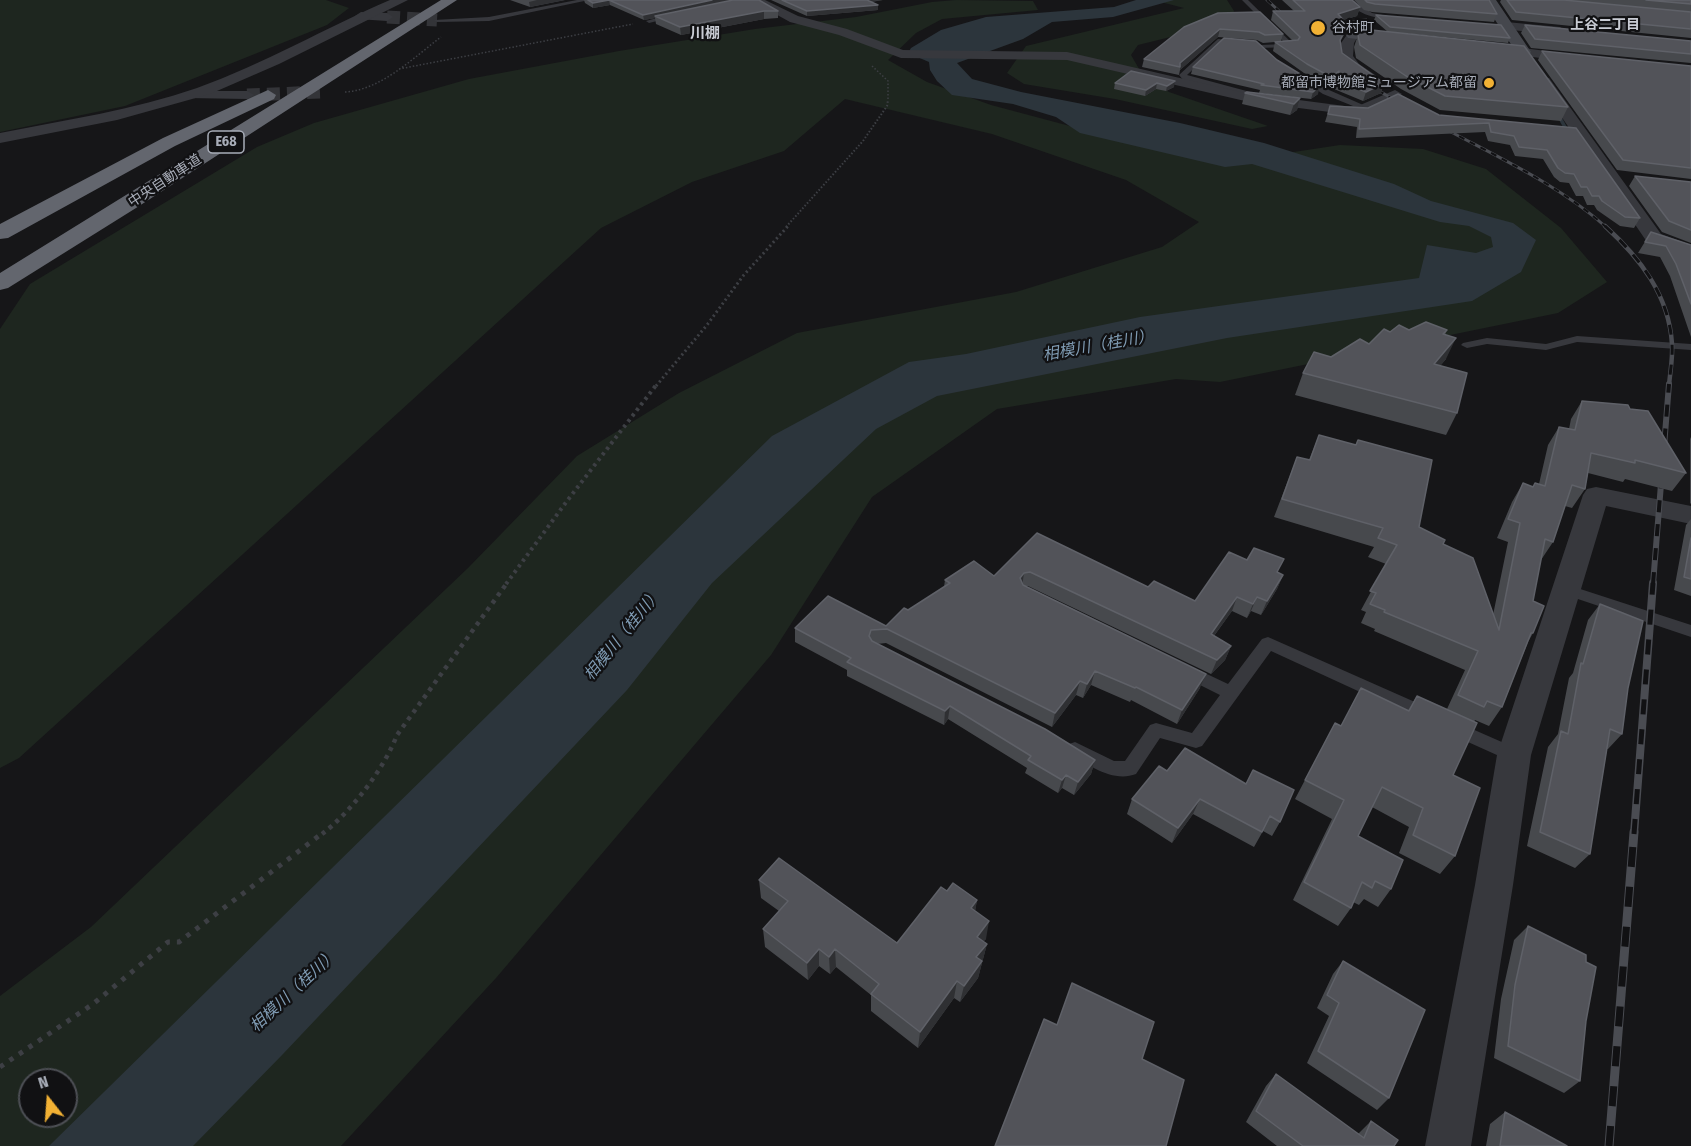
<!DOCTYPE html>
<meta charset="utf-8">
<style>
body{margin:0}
#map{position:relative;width:1691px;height:1146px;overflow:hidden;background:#161618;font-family:"Fira Sans Condensed",sans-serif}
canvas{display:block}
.north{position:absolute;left:18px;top:1068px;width:60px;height:60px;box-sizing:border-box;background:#111113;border:2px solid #4d4f55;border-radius:50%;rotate:343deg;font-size:16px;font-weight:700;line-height:24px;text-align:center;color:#a8adb8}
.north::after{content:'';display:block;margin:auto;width:21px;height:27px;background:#f2b134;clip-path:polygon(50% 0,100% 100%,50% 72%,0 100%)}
</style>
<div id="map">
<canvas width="1691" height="1146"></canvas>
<div class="north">N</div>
</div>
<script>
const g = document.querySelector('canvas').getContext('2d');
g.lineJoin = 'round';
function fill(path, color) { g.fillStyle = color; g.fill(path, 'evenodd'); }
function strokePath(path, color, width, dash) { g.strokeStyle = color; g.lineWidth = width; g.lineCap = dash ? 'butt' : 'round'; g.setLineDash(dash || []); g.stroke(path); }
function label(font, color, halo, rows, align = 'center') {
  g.font = font + ' "Fira Sans Condensed","Noto Sans JP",sans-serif'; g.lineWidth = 4.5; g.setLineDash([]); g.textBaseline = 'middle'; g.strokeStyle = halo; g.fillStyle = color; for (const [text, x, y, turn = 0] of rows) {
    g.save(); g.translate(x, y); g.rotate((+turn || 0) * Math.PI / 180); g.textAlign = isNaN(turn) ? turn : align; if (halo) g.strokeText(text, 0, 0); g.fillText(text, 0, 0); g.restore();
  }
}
fill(new Path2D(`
 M0,0H326L349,8L327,25L125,106L0,132Z
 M956,0L1033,1L1038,10L942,19L916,33L888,60L927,82L991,105L1126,141L1241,160L1340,145L1423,149L1486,169L1561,228L1607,282L1558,313L1220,382L1176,379L997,409L872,497L771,655L496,978L341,1146H0V996L91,927L468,568L577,456L679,393L797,333L1016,292L1162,247L1199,222L1126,180L992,134L845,99L784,151L692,182L601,228L19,758L0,768V329L30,284L257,147L314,123L469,79L619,51L755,29L856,17L932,2ZM30,1080H66V1116H30Z
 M1153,0H1227L1234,11L1227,23L1138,45L1131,55L1142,74L1169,92L1268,126L1252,129L1115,99L1024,84L1007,73L1026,46L1184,8Z`), '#1e261f');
fill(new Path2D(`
 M1136,0H1174L1113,17L1052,22L1023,39L957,63L972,79L1021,92L1180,123L1264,143L1394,184L1431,201L1513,223L1536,240L1521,272L1472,301L1227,338L937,396L876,429L712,583L627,690L283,1054L193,1146H49L772,436L909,362L966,354L1140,317L1419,278L1427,245L1476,253L1493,247L1491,237L1469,226L1440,222L1252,164L1225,167L1080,133L1056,117L1013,104L952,95L937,81L930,70L929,62L908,53L911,48L941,30L986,17L1114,7Z`), '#2c353c');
fill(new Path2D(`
 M1553,109H1557L1567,127H1563Z`), '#2c353c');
strokePath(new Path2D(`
 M387,17L437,20
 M247,95L321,92`), '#333438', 13, [13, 7]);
strokePath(new Path2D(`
 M872,66L888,81V101
 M399,69L633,24
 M345,92C381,90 413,58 441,37`), '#3d3f44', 1.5, [1.5, 2]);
strokePath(new Path2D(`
 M786,227L863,141L887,106L888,100`), '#3d3f44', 2, [1.5, 2]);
strokePath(new Path2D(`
 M656,386L707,325L743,276L788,226`), '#3d3f44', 3, [2, 3]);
strokePath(new Path2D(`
 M506,584L567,501L657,384`), '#3d3f44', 4, [3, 4]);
strokePath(new Path2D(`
 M322,834C351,812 384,769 397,735L507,583`), '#3d3f44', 4.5, [4, 5]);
strokePath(new Path2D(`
 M0,1067L93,1004L168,942H179L324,832`), '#3d3f44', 5, [4.5, 7]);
fill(new Path2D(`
 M577,0H589L489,21L437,22L434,20L489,17Z
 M1242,0H1248L1294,45V47L1258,48L1260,45L1286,44Z
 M1345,0H1352L1372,13L1399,18L1396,20C1375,18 1360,16 1345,0Z
 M675,13L677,16L649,23L646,21Z
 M1367,18V20L1345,24L1356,35L1353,37L1337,23Z
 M1218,39L1244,41L1241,43L1222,42L1187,75L1254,93V97L1184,81L1179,75Z
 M1305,76L1329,90L1370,108L1363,110L1323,94L1302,80Z
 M1577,336L1691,344V350L1577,342L1546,350L1487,344L1467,348L1461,345L1463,343L1487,338L1546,344Z
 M1568,585L1691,625V637L1563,594L1560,590L1563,586Z
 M1268,637L1433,710L1436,715L1433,720L1427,722L1421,720L1271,651L1202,746L1196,748L1160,738L1136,774C1113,783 1089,765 1069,754L1066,749L1069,744L1075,742L1114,761H1125L1150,725L1156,723L1192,733L1220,695L1180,675L1178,671L1180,667L1186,665L1192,667L1228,684L1262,639Z
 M1454,721L1520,750L1523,755L1520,760L1514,762L1508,760L1448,733L1445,728L1448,723Z`), '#37383d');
fill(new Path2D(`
 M750,0H765L798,16L847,29L903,50L1067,52L1245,93L1345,106H1358L1395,90L1402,94L1365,114H1345L1245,101L1067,60L901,58L839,35L790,22Z
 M361,12L387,13L393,17L387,21L357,19L355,16Z
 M1506,22L1560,27L1566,31L1560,35L1502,29L1500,26L1502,23Z
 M1353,31L1359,35L1354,43L1353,56L1359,64L1378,77L1380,80L1378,83C1363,87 1346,68 1339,56L1341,43L1349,32Z
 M1523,48L1577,55L1584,59L1577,63L1518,55L1516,52L1518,49Z
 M1544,77L1549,78L1661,234L1691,245V257L1647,242L1537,81Z
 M193,91H247L254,95L247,99L188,98L186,95Z
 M1596,487L1691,506V524L1606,506L1531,755L1513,885L1471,1146H1425L1475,885L1497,755L1583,495L1587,489Z`), '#37383d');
fill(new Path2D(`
 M390,0H408L279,64L210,94L117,120L0,143V133C66,120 133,110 197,88C264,64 325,28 390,0Z`), '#37383d');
fill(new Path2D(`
 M1482,0H1496L1531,52L1528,55H1518Z
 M1353,31L1402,36L1409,40L1402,44L1348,38L1346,35Z`), '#45474d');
fill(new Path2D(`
 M441,0H457L136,208L8,288L0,290V273Z
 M268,90L276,95L274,99L175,146L8,238L0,239V224L163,138Z`), '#63666e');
const railFar4 = new Path2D(`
 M1267,0L1291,22
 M1368,84L1404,106
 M1438,125C1495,156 1558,184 1606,227`);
const railFar3 = new Path2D(`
 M1605,226C1640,258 1669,295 1672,344C1673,358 1670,372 1669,386`);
const railFar2 = new Path2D(`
 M1653,584L1669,384`);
const railFar1 = new Path2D(`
 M1634,834L1653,583`);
const rail = new Path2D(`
 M1609,1146L1634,832`);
strokePath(railFar4, '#4a4c52', 3);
strokePath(railFar3, '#4a4c52', 4.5);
strokePath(railFar2, '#4a4c52', 6);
strokePath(railFar1, '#4a4c52', 8);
strokePath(rail, '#4a4c52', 9);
strokePath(railFar4, '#111113', 2, [6]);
strokePath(railFar3, '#111113', 3, [10]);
strokePath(railFar2, '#111113', 4, [12]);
strokePath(railFar1, '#111113', 5, [15]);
strokePath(rail, '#111113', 7, [20]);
fill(new Path2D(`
 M510,0H565L530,7Z
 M584,0H759L778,11V18L764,19L681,35L656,24L655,18L644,20L610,5L593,8L585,3Z
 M771,0H883L871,2L878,5V10L807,16Z
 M1282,0H1352L1360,7L1357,16L1343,20L1345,33L1340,42L1342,53L1384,83L1381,93L1363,101L1334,89L1336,80L1328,86L1304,73L1273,51L1275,42L1263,43L1257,40L1218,37L1180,70L1179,75L1142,67L1144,59L1218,13L1283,34L1281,41L1292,40L1271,20L1273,11H1294Z
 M1354,0H1489L1497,14L1494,22L1372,12L1364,10Z
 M1501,0H1691V38L1512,20L1500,2Z
 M1376,15L1510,38L1508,43L1401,33L1568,107L1561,121L1440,110L1401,89L1356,58L1354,47L1358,35L1388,32L1374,20Z
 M1525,25L1691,41V63L1531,48L1521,33Z
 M1542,51L1691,66V179L1617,170L1538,60Z
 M1277,60L1318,94L1311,99L1259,93L1260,90L1191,74L1193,67Z
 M1131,71L1174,87L1166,91L1156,89L1145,96L1114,89L1115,83Z
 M1245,93L1300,98L1297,110L1290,115L1242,104Z
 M1330,106L1576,128L1640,218L1634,228L1620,226L1597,210L1594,205H1587L1583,196H1576L1569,183L1560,182L1554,177L1543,159L1515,156L1510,145L1488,141L1485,132L1356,138L1357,127L1325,122Z
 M1635,176L1691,182V243L1662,232L1629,186Z
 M1651,232L1691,245V337L1670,276L1660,257L1638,253Z
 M1409,330H1447L1445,335L1446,359L1440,366L1457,413L1446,435L1295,395L1303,373L1331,357Z
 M1582,401L1630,409L1686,473L1672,491L1625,479L1623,482L1588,473L1585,489L1572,508L1565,506L1553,542L1541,560L1533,601V633L1528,642L1502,707L1489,726L1475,720L1453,775L1455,856L1440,874L1399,853L1409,827L1372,807L1358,836L1391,889L1378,907L1364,899L1359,905L1353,902L1351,908L1338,926L1293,900L1332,819L1295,799L1335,723L1341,726L1408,710L1417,696L1447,709L1465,670L1374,631L1375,629L1361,623L1366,612L1361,610L1386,564L1368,557L1374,547L1274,517L1297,457L1309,460L1319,435L1419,527L1443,544L1493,615L1508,542L1497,538L1512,502L1523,483L1532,486L1539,484L1548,445L1559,427L1569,429L1571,419Z
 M1691,437V504L1690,503V439Z
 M1691,519V596L1674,590L1686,525Z
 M1037,533L1148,587L1195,601L1278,573L1283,575L1277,589L1261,615L1251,611L1247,618L1232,611L1214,636L1231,646L1225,660L1211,674L1028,586H1026L1200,688L1177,724L1131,700L1130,702L1091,685L1083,698L1076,695L1052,727L886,643L877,644L1095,760L1091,774L1074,795L1062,788L1058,793L1025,773L1027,768L948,719L944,725L847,676V670L795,642V628L886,626L908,610L944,587L945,580L994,576Z
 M1600,604L1628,688L1622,734L1608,749H1607L1590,854L1575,868L1527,846L1548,747L1558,734L1569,678L1573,673L1588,620Z
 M1185,748L1280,822L1272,836L1263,831L1254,847L1193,814L1172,843L1127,814L1132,799L1167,771Z
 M759,880L897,943L947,891L977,900L975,911L986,939L983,941L987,944L978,978L960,1002L954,998L918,1048L871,1011V995L836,967L830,974L819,966L808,980L765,947L763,929L779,911L761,898Z
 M1528,926L1586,1021L1580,1081L1564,1093L1494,1058L1501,999L1514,940Z
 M1343,961L1389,1098L1377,1110L1307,1063L1329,1016L1317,1008L1333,974Z
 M1276,1074L1358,1134L1371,1121L1394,1146H1277L1246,1122L1266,1086Z
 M1505,1112L1567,1146H1486L1490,1124Z`), '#47494d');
fill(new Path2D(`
 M537,0H565L530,7L529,2Z
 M609,0L610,5L593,8V3Z
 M712,0H736L655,16V18L644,20L643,15Z
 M861,0H883L861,2Z
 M878,5V10L807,16V11Z
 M1360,7L1357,16L1335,22L1338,14Z
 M764,11V19L681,35L680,27Z
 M1220,29L1218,37L1180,70V63Z
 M1339,71L1336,80L1328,86L1331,77Z
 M1175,81L1174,87L1166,91L1167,86Z
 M1157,83L1156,89L1145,96L1146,90Z
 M1384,83L1381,93L1363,101L1366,92Z
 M1320,86L1318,94L1311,99L1313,92Z
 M1300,98L1297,110L1290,115L1294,104Z
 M1456,338L1446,359L1424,385L1434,364Z
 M1024,573L1022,587L1020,578Z
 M1283,575L1277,589L1261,615L1267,601Z
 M1237,597L1232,611L1205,648L1211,634Z
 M1257,597L1251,611L1247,618L1253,604Z
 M1231,646L1225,660L1211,674L1217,660Z
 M1095,671L1091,685L1083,698L1087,684Z
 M1206,674L1200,688L1177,724L1182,710Z
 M1080,681L1076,695L1052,727L1055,713Z
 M950,706L948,719L944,725L945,711Z
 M1095,760L1091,774L1074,795L1078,782Z
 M1066,775L1062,788L1058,793L1062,780Z
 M1200,799L1193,814L1172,843L1178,828Z
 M977,900L974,918L971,908Z
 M989,921L986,939L974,954L977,937Z
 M987,944L978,978L960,1002L964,986L976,957Z
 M819,949V966L808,980L807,963Z
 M835,949L836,967L830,974L829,957Z
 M957,981L954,998L918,1048L920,1032Z`), '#2f3033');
const building = new Path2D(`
 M588,0H712L643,15L609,0L593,3Z
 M733,0H759L778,11H764L680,27L655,16Z
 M782,0H867L878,5L807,11Z
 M1293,0H1352L1360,7L1338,14L1348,25L1340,40L1342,53L1384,83L1366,92L1337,80L1339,71L1331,77L1307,64L1275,42L1298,40L1300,37L1273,11H1305Z
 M1365,0H1489L1497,14L1375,4L1367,2Z
 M1507,0H1564L1691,12V29L1516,12Z
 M1646,0H1691V4Z
 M1260,12L1283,34L1265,35L1259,32L1220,29L1180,63V67L1144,59L1184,27L1218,13Z
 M1376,15L1501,25L1510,38L1390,27Z
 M1525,25L1691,41V54L1535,39Z
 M1362,29L1524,46L1568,107L1445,96L1406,76L1360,45L1358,35Z
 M1224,38L1256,41L1277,60L1320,86L1313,92L1261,85L1264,84L1193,67Z
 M1542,51L1691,66V168L1623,160Z
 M1131,71L1175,81L1167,86L1157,83L1146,90L1115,83Z
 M1247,92L1300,98L1294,104L1245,93Z
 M1398,94L1439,115L1576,128L1640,218L1625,217L1602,201L1599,196H1592L1587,187H1581L1574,174L1565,173L1558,168L1547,150L1519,147L1514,136L1491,132L1489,123L1359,129L1360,119L1328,114L1330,106L1368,108Z
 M1635,176L1691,182V230L1669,221Z
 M1651,232L1691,245V304L1676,264L1666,246L1645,242Z
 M1426,322L1447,330L1443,334L1456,338L1434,364L1467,373L1457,413L1303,373L1314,352L1331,357L1360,339L1369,344L1384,329L1390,332L1399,325L1409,330Z
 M1582,401L1628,405L1630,409L1648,411L1686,473L1635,460V463L1591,453L1585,489L1572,485L1553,542L1545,539L1533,601L1544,606L1533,633H1531L1502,707L1487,701L1484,707L1458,695L1478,651L1384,612L1385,610L1370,604L1376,593L1370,591L1397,545L1378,538L1383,528L1282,499L1297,457L1310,460L1319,435L1356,445L1358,440L1432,460L1419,527L1445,540L1443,544L1473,558L1499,630L1520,523L1508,519L1523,483L1533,487L1535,483L1545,486L1559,427L1575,430Z
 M1037,533L1148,587L1154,581L1195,601L1229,552L1247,560L1254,548L1284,559L1277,572L1283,575L1267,601L1257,597L1253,604L1237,597L1211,634L1231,646L1217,660L1030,572L1024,573L1020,578L1023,585L1206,674L1182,710L1136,687L1135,688L1095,671L1087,684L1080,681L1055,713L887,629L871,630L869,636L872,641L1045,729L1095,760L1078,782L1066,775L1062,780L1028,760L1031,756L950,706L945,711L847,662L851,658L795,628L828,596L886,626L904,608L908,610L950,583L945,580L974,561L994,576Z
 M1691,538V579L1684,577Z
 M1600,604L1643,621L1628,688L1622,734L1610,729L1590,854L1540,832L1561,731L1568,734L1581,663L1583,664Z
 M1361,688L1409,711L1417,696L1477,723L1453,775L1480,788L1455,856L1413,835L1423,808L1382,787L1358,836L1403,860L1391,889L1375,881L1372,888L1362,882L1351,908L1304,882L1344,800L1305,780L1335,723L1341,726Z
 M1185,748L1246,784L1253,770L1294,790L1280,822L1270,816L1262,832L1200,799L1178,828L1132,799L1159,766L1167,771Z
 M779,858L897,943L941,887L947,891L953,883L977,900L971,908L989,921L977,937L987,944L976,957L982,961L964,986L957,981L920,1032L871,994L879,984L835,949L829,957L819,949L807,963L763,929L788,901L759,880Z
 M1528,926L1586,955V962L1596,967L1586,1021L1580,1081L1508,1046L1515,985Z
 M1343,961L1425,1010L1389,1098L1318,1051L1339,1003L1327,995Z
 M1072,983L1154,1022L1142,1059L1184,1080L1166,1146H995L1044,1019L1057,1025Z
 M1276,1074L1364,1138L1371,1121L1398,1140L1394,1146H1303L1256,1111Z
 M1505,1112L1567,1146H1500Z`);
fill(building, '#525359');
strokePath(building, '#5f6168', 1.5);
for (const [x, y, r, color] of [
 [1318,28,8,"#f2b134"],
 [1489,83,6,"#f2b134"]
]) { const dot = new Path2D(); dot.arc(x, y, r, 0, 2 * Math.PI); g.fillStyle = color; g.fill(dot); strokePath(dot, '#111113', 2); }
label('bold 14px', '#c9ccd4', '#111113', [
 ["上谷二丁目",1605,25]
]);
label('14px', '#a8adb8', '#111113', [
 ["谷村町",1332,28],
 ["都留市博物館ミュージアム都留",1477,83,"right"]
], 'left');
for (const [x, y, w] of [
 [226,142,36]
]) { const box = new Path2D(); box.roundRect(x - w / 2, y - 11, w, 22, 4.5); g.fillStyle = '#111113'; g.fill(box); strokePath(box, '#a8adb8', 1.5); }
label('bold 14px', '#a8adb8', null, [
 ["E68",226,142]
]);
label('14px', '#a8adb8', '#111113', [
 ["中央自動車道",165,181,-33]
]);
label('bold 15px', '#c9ccd4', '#111113', [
 ["川棚",705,34]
]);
label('italic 16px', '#7f9bb3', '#111113', [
 ["相模川（桂川）",1098,346,-10],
 ["相模川（桂川）",623,635,-51],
 ["相模川（桂川）",294,991,-43]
]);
</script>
